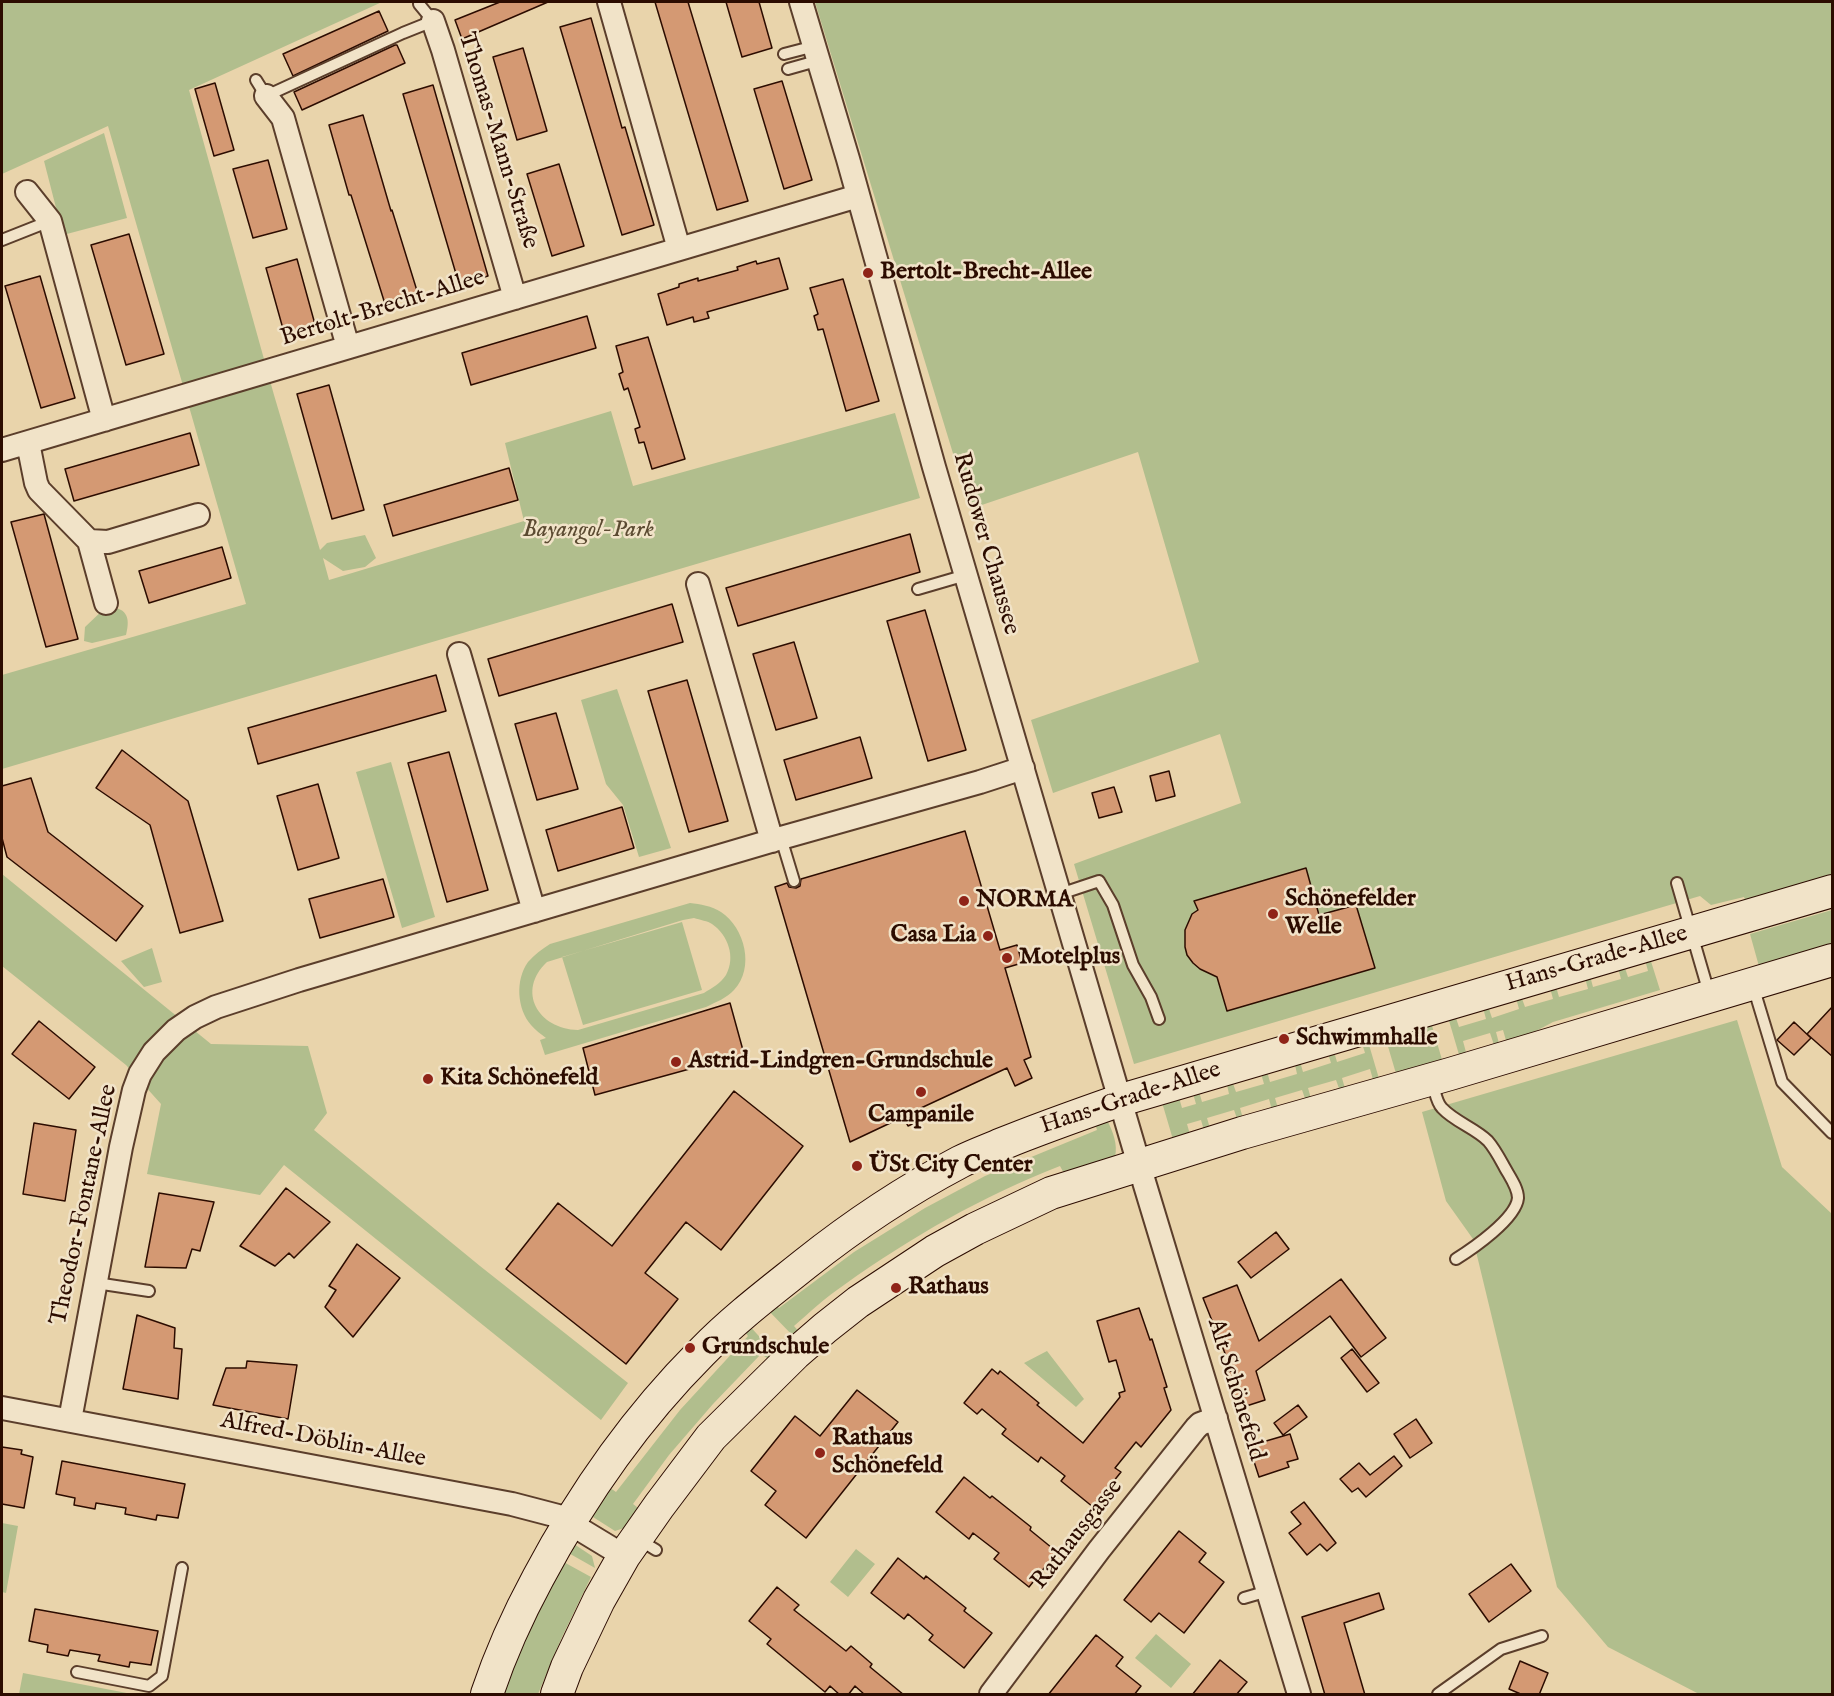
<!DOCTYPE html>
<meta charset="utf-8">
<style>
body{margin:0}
#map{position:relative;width:1834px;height:1696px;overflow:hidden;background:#e9d4ab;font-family:"IM FELL English",serif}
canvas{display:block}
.frame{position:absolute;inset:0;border:3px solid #2c0c00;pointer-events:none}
</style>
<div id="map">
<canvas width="1834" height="1696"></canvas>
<div class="frame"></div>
</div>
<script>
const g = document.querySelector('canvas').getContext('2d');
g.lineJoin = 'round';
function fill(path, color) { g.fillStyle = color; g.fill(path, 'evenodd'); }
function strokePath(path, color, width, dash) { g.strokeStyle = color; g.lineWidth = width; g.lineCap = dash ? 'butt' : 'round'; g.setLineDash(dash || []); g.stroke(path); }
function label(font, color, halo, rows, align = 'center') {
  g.font = font + ' "IM FELL English",serif'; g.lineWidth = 5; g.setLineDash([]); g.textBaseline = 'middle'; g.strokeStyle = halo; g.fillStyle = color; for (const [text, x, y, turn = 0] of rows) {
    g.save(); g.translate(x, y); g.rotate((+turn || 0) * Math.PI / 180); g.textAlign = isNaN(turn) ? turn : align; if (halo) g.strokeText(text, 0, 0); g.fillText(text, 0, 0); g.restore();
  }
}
fill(new Path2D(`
 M2,2H382L189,90L274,395L320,550L327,543L365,535L376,558L365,567L343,571L323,558L329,580L524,521L505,443L611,411L633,486L895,413L920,498L2,769V675L246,604L108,126L2,174Z
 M815,2H1832V879L1747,905L1744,897L1711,905L1700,896L1134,1064L1074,864L1241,803L1220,734L1053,793L1031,720L1199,662L1138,452L970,509Z
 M104,133L127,218L63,235L44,161Z
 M106,607C126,607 131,616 126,635L92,643L84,641L85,627Z
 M617,689L671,848L639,857L623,805L606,784L581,700Z
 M391,762L435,917L402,928L356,772Z
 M2,874L211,1044L308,1046L327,1113L314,1130L480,1266L628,1383L601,1420L284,1165L260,1195L147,1174L161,1104L126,1065L2,966Z
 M690,903C700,904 712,906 721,912C745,928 755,968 734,990C727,998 716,1002 706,1007L545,1055L540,1040L546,1038C541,1034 535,1030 531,1025C517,1009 515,980 528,962C534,955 542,949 550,944ZM694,918C700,920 708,921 712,924C728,935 736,957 726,975C721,983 712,988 704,993L578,1030C538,1029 516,991 547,962L683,920Z
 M1832,910V949L1760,970L1750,934Z
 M682,922L702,990L583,1025L562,957Z
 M152,948L162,982L144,987L121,961Z
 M1649,955L1660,990L1553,1022L1521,1039L1507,1044L1503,1030L1496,1032L1500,1047L1495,1048L1490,1033L1463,1041L1467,1056L1460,1058L1447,1014L1454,1012L1459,1027L1486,1019L1482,1004L1487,1003L1492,1018L1519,1009L1515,994L1520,993L1525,1007L1553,999L1549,984L1555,983L1559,997L1588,989L1584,974L1589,972L1593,987L1621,979L1617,964L1623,962L1628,977L1648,971L1644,956Z
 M1430,1019L1443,1063L1397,1077L1384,1033Z
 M1737,1020L1782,1167L1832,1214V1694H1699L1608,1647L1557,1587L1473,1239L1446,1201L1422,1112Z
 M1367,1038L1380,1082L1374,1083L1370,1069L1342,1078L1346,1092L1341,1094L1336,1080L1308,1088L1312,1102L1307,1104L1302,1090L1275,1098L1279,1112L1273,1114L1269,1099L1240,1108L1244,1122L1239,1124L1234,1110L1207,1118L1211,1132L1205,1134L1201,1120L1187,1124L1191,1138L1174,1143L1161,1099L1178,1094L1182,1108L1196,1104L1192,1090L1198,1088L1202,1102L1229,1094L1226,1080L1231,1078L1236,1092L1264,1084L1260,1070L1266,1068L1270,1082L1297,1074L1294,1060L1299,1058L1303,1072L1331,1063L1327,1050L1333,1048L1337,1062L1365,1053L1361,1040Z
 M1094,1120H1107C1113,1132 1118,1144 1115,1157L1066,1177L1060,1166C983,1196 911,1237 844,1285C826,1297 810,1312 794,1326L801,1334L796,1339L765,1307L771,1301L779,1308L854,1252L925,1208L985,1176L1097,1130Z
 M747,1323L776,1355L770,1360L761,1354L713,1404L669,1455L633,1504L642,1511L627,1527L615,1531L593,1517L591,1515L606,1485L616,1492L680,1410L748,1336L742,1328Z
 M1047,1351L1084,1399L1076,1407L1024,1363Z
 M2,1523L18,1526L6,1593L2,1592Z
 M571,1542L592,1556L595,1568L565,1551Z
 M856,1549L875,1564L848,1597L830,1582Z
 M560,1560L591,1577L562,1637L538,1694H499Z
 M1156,1634L1191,1664L1171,1688L1135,1658Z
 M23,1673L132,1694H133H19Z`), '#b1be8d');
const building = new Path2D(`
 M500,2H548L462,39L455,20Z
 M655,2H688L748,201L717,210Z
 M726,2H759L772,48L742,57Z
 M379,11L388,31L293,76L283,54Z
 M591,18L622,128L625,127L654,225L622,235L560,27Z
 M395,45H397L405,63L302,110L294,92Z
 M523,48L547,131L517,140L493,57Z
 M782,81L812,180L784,189L754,89Z
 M215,83L234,150L214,156L195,89Z
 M433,85L488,276L459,284L403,94Z
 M363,115L391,211L392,210L418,294L385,304L351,195H349L329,125Z
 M268,160L287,229L253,238L233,169Z
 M559,164L584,246L552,256L527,174Z
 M129,234L164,354L126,365L91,245Z
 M779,258L788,289L707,312L709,318L694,322L693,317L667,325L658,294L679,287V284L698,278V281L738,270L737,267L756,261L757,264Z
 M297,259L316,328L285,336L266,268Z
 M40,276L75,398L41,408L5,286Z
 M843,279L879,401L846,411L823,329L818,330L814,316L818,314L810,288Z
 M587,316L596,348L471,385L462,353Z
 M648,337L685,459L652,469L644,442L639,443L635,429L640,427L628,388L624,390L619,374L623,372L616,346Z
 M329,385L364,510L332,519L297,394Z
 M190,433L199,465L74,501L65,469Z
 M509,468L518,500L393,536L384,505Z
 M44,514L78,639L46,647L11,522Z
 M910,534L920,572L738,626L726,588Z
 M222,547L231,578L149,603L139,571Z
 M672,604L683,642L499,696L488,659Z
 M925,610L966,750L928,761L887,621Z
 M794,642L817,718L776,730L753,654Z
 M436,675L446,711L258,764L248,728Z
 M687,680L728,821L689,832L648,691Z
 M556,713L578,789L537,800L515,724Z
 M860,737L872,778L796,800L784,760Z
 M122,750L188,801L223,921L180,933L150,825L96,788Z
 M449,752L488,890L447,902L408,763Z
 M1169,771L1175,796L1156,801L1150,776Z
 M31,778L48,832L143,906L116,941L7,857L2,838V786Z
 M318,784L339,858L298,870L277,796Z
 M1114,787L1122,812L1099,818L1092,793Z
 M622,807L634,848L558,871L546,830Z
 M965,831L1000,950L1017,945L1022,963L1005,968L1031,1057L1024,1060L1032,1078L1015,1086L1007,1068L921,1108L926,1118L908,1126L903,1117L850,1142L775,887L787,883L789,887L796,888L800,886L801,879Z
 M1306,868L1319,915L1356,905L1375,968L1227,1011L1217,977L1200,969L1193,963L1187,955L1185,947V930L1192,914L1198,910L1194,901Z
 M383,879L394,917L320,938L309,899Z
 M730,1003L744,1054L595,1095L583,1048Z
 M1833,1006V1057L1807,1034Z
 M39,1021L95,1067L69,1099L12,1054Z
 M1794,1022L1811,1038L1794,1055L1777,1040Z
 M734,1091L803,1146L721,1250L686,1222L645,1273L678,1299L626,1364L506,1269L558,1203L612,1246Z
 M34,1123L76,1130L65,1201L23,1194Z
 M286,1188L330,1222L294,1258L289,1253L275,1266L240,1246Z
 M159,1193L214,1202L200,1251L192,1249L186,1268L145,1267Z
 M1276,1232L1289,1249L1251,1278L1238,1262Z
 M357,1244L400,1278L353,1337L325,1307L336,1290L329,1286Z
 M1341,1279L1386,1338L1361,1357L1330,1316L1256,1371L1265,1400L1237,1409L1226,1372L1232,1371L1203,1298L1237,1285L1259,1341Z
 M1139,1308L1150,1340L1152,1339L1167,1387L1164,1388L1171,1410L1141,1447L1136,1442L1115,1468L1121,1472L1093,1507L1061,1481L1065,1476L1041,1457L1038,1462L1002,1434L1006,1429L982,1409L977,1414L964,1403L992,1369L998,1374L1000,1371L1039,1403L1037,1405L1083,1443L1120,1397L1119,1393L1125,1391L1116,1360L1109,1362L1097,1321Z
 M137,1315L175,1328L174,1348L182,1349L178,1399L123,1389Z
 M1352,1349L1379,1383L1367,1392L1341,1358Z
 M247,1361L297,1365L288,1419L213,1405L226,1368H246Z
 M857,1390L898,1422L806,1538L765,1505L776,1491L751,1471L795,1416L820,1436Z
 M1298,1405L1307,1417L1283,1435L1274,1423Z
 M1416,1419L1432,1443L1410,1458L1394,1434Z
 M1290,1434L1298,1459L1287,1462L1289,1467L1259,1477L1249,1446Z
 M2,1447L22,1450L21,1454L33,1457L24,1508L2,1504Z
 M1394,1456L1402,1466L1366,1497L1358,1488L1352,1492L1340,1479L1359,1463L1370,1475Z
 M62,1461L185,1484L178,1518L157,1515L156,1520L125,1514L126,1508L96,1503L95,1509L74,1505L75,1498L56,1494Z
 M964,1477L990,1498L992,1496L1031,1527L1030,1530L1057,1552L1029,1587L994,1559L999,1553L973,1533L969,1539L936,1512Z
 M1304,1502L1336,1543L1327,1551L1320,1544L1307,1555L1289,1533L1301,1524L1291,1512Z
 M1179,1531L1206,1553L1199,1562L1224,1582L1184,1633L1159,1613L1151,1622L1124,1600Z
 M898,1558L924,1579L926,1576L966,1608L964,1611L992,1633L964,1668L929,1640L933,1635L908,1614L904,1619L871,1593Z
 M1511,1564L1531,1591L1489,1622L1469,1594Z
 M777,1587L799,1605L794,1610L846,1651L851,1646L872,1664L870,1667L904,1695H865L855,1686L848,1695H840L830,1686L825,1692L767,1644L771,1639L749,1621Z
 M1379,1593L1384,1609L1344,1623L1365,1695H1325L1302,1617Z
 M35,1609L158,1631L151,1665L130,1662L129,1667L98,1661L100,1655L70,1650L68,1656L47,1652L48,1645L29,1641Z
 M1096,1635L1123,1657L1116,1666L1141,1686L1134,1695H1048Z
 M1220,1660L1247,1682L1236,1695H1192Z
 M1520,1661L1548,1673L1539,1695H1523L1509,1689Z`);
fill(building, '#d49973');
strokePath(building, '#2c0c00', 1.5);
const lane = new Path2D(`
 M784,54L815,46
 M788,69L820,60
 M256,80L266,96L403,33L433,21L419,4
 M2,240L50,221
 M918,589L966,575
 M781,838L794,881
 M1677,883L1709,993
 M1060,894L1099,881L1113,905L1133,965L1151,997L1159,1019
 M1753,986L1782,1082L1832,1133
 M1432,1082C1435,1090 1436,1102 1442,1108C1455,1122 1475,1128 1488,1141C1495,1149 1500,1159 1505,1168C1510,1177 1518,1188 1518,1198C1516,1219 1472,1249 1456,1259
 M96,1283L149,1291
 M638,1539L656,1550
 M1244,1598L1268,1591
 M77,1672L149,1686L162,1676L182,1568
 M1438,1694L1501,1649L1542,1636`);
const street = new Path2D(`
 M609,2L679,249
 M801,2L848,159L934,467L1145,1185L1299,1694
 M433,21L443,50L515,298
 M266,96L283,118L348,347
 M27,192L50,221L104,420
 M28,443L36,483L39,490L89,541L108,542L198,515
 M2,450L858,196
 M89,541L106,603
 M698,584L772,841
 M459,654L534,911
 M2,1408L512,1504L558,1516L624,1556
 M70,1420L121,1147L134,1090L140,1074L154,1052L176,1030L195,1017L216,1007L299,980L781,838L980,782L1023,768
 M991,1694L1099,1550L1196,1428L1200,1424L1216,1418`);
const secondary = new Path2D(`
 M487,1694C500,1655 518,1615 538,1578C581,1497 637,1417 702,1352C734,1319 770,1292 805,1264C854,1225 905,1191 960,1162C974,1155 988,1150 1002,1144C1041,1128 1081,1114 1121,1100L1832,891
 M557,1694L567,1667L599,1600L624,1556L659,1506L711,1437L795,1354L825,1328L858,1302L935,1251L975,1229L1051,1193L1242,1133L1450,1074L1832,960`);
strokePath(lane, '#5b3e2b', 14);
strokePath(street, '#5b3e2b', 26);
strokePath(secondary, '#2c0c00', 34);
strokePath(lane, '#f1e3c8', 10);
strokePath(street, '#f1e3c8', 22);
strokePath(secondary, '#f1e3c8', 32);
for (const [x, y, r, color] of [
 [868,273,6,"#8f2418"],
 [964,901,6,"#8f2418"],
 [1273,914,6,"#8f2418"],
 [988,936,6,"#8f2418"],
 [1007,958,6,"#8f2418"],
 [1284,1039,6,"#8f2418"],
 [676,1062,6,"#8f2418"],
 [428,1079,6,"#8f2418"],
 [921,1092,6,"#8f2418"],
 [857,1166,6,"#8f2418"],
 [896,1288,6,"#8f2418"],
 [690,1348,6,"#8f2418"],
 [820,1453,6,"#8f2418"]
]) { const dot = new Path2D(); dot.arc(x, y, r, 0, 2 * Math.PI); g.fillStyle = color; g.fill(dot); strokePath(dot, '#f1e3c8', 2); }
label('24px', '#2c0c00', '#f1e3c8', [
 ["Thomas-Mann-Straße",497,141,73],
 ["Bertolt-Brecht-Allee",383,309,-17],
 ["Rudower Chaussee",985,544,74],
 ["Hans-Grade-Allee",1597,960,-16],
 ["Hans-Grade-Allee",1131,1099,-18],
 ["Theodor-Fontane-Allee",85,1205,-78],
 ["Alt Schönefeld",1235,1390,73],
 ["Alfred-Döblin-Allee",323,1441,11],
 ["Rathausgasse",1078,1535,-52]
]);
label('bold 24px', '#2c0c00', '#f1e3c8', [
 ["Bertolt-Brecht-Allee",880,273],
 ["Schönefelder",1285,900],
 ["Welle",1285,928],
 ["NORMA",976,901],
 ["Casa Lia",976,936,"right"],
 ["Motelplus",1019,958],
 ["Schwimmhalle",1296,1039],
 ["Astrid-Lindgren-Grundschule",688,1062],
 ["Kita Schönefeld",440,1079],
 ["Campanile",921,1116,"center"],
 ["ÜSt City Center",869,1166],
 ["Rathaus",908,1288],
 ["Grundschule",702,1348],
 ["Rathaus",832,1439],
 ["Schönefeld",832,1467]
], 'left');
label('italic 24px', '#5b4a31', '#f1e3c8', [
 ["Bayangol-Park",588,531]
]);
</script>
